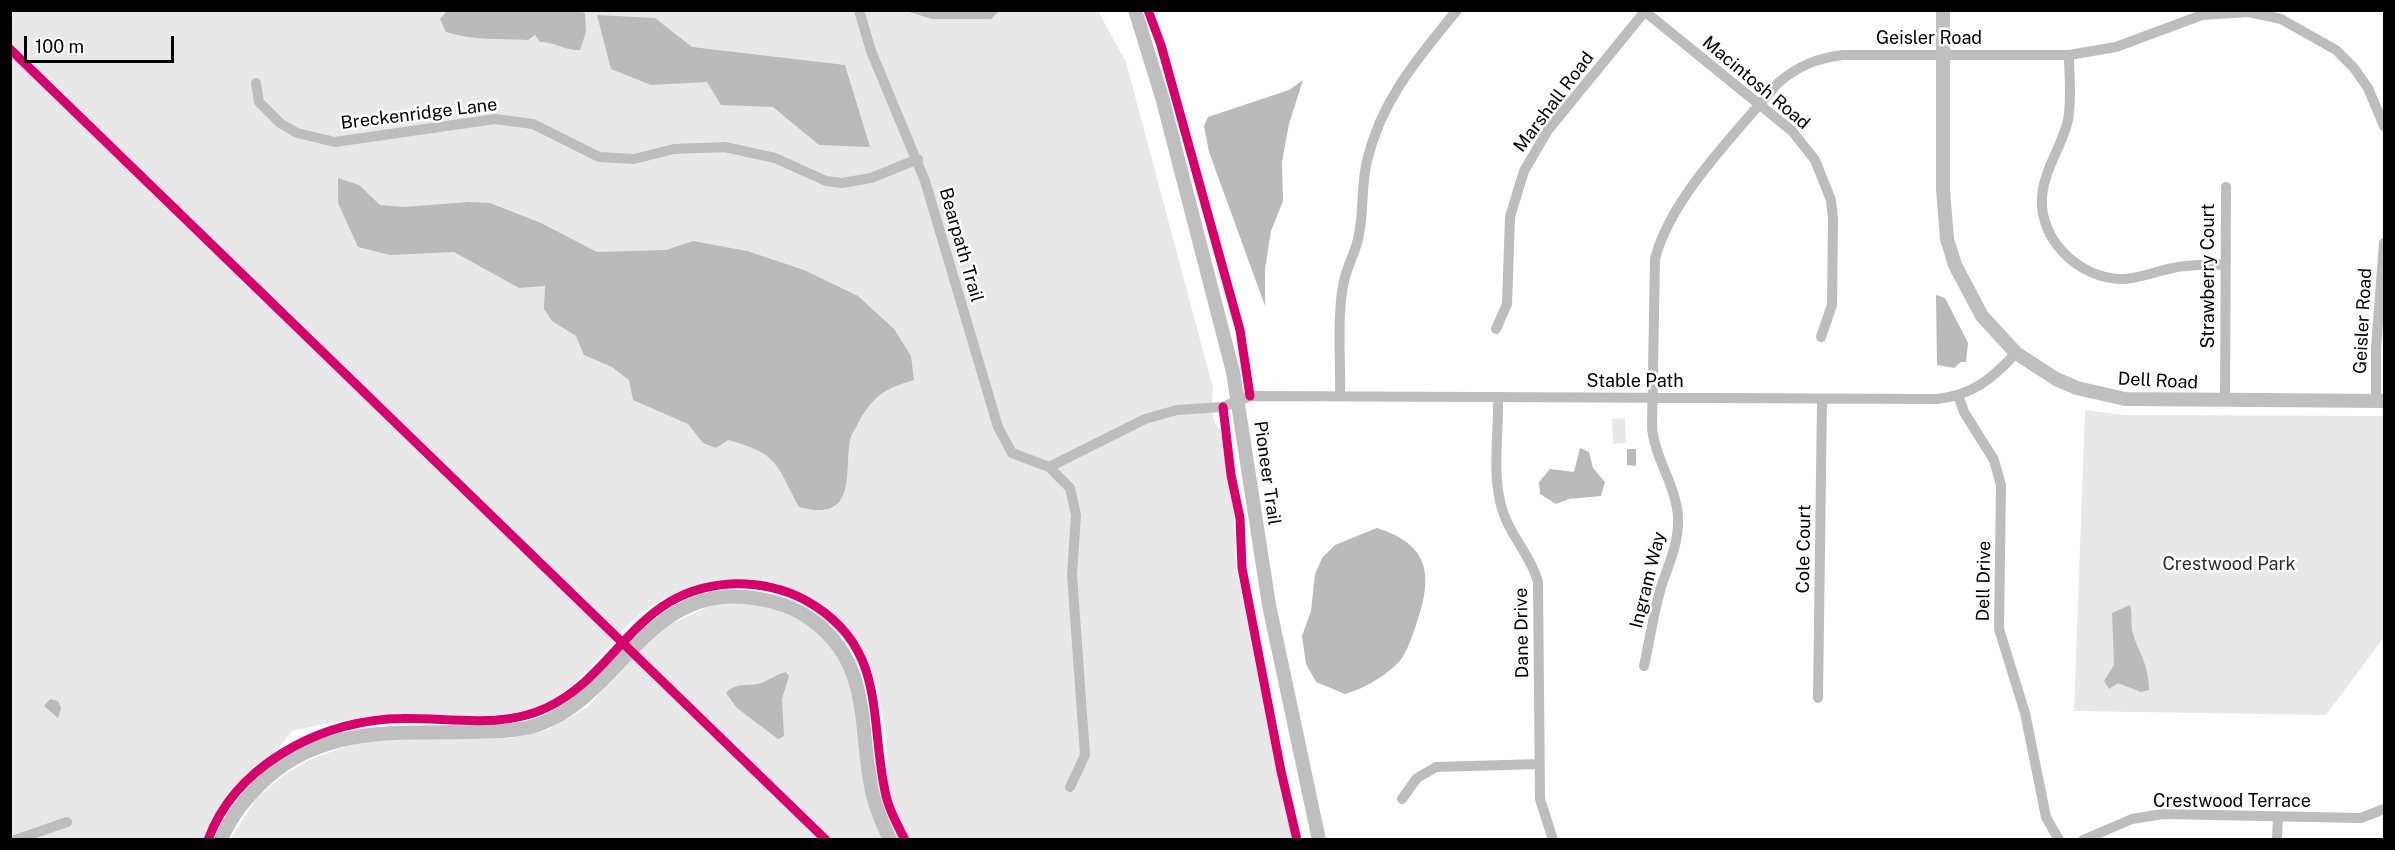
<!DOCTYPE html>
<style>
body{margin:0}
#map{position:relative;width:2395px;height:850px;overflow:hidden;background:#fff;font-family:"Public Sans",sans-serif}
canvas{display:block}
.frame{position:absolute;inset:0;border:12px solid #000;pointer-events:none}
.scale{position:absolute;left:24px;top:36px;width:150px;height:27px;box-sizing:border-box;border:3px solid #000;border-top:0;padding-left:8px;font-size:18px;line-height:21px;white-space:nowrap;color:#000;-webkit-text-stroke:4px #fff;paint-order:stroke}
</style>
<div id="map">
<canvas width="2395" height="850"></canvas>
<div class="frame"></div>
<div class="scale">100 m</div>
</div>
<script>
const g = document.querySelector('canvas').getContext('2d');
g.lineJoin = 'round';
function fill(path, color) { g.fillStyle = color; g.fill(path, 'evenodd'); }
function strokePath(path, color, width, dash) { g.strokeStyle = color; g.lineWidth = width; g.lineCap = dash ? 'butt' : 'round'; g.setLineDash(dash || []); g.stroke(path); }
function label(font, color, halo, rows, align = 'center') {
  g.font = font + ' "Public Sans",sans-serif'; g.lineWidth = 5; g.setLineDash([]); g.textBaseline = 'middle'; g.strokeStyle = halo; g.fillStyle = color; for (const [text, x, y, turn = 0] of rows) {
    g.save(); g.translate(x, y); g.rotate((+turn || 0) * Math.PI / 180); g.textAlign = isNaN(turn) ? turn : align; if (halo) g.strokeText(text, 0, 0); g.fillText(text, 0, 0); g.restore();
  }
}
fill(new Path2D(`
 M10,11H1098L1126,62L1213,388C1212,405 1209,418 1221,431L1234,516L1236,569L1292,839H230L256,799L281,777L309,760L344,747L379,739L511,738L547,730L588,707L646,635L733,596L834,615C772,563 680,571 624,629C597,657 575,693 536,707C488,724 436,711 387,715C355,718 323,724 292,731L273,755L245,775L223,803L203,839H11ZM836,617C879,658 888,725 887,782L868,757Z
 M2085,410L2125,415L2384,416V637L2326,715L2074,711Z
 M1625,418L1626,443L1613,444L1612,419Z`), '#e8e8e8');
fill(new Path2D(`
 M447,11H581L585,14L586,32L580,50C565,51 555,42 540,42L535,35L528,40C501,38 473,41 446,32L440,19Z
 M906,11L999,10V11L991,19H932Z
 M597,15L655,18L692,47L845,65L870,147L819,145L773,107L721,105L707,82L651,85L611,69Z
 M1303,80L1289,124L1282,162L1283,201L1271,231L1265,269V306L1209,152L1204,126L1208,117L1289,90Z
 M338,178L359,185L380,205L404,207L468,202L490,203L541,223L597,252L666,250L693,241L747,251L804,270L858,296L894,329L911,356L914,380C884,389 874,395 858,423C856,428 851,434 850,440C844,473 858,523 799,507C776,464 779,454 728,440L716,448L703,443L688,424L633,400L629,380L612,367L584,355L576,336L552,321L544,309L545,286L519,288L454,252L390,255L358,247L338,203Z
 M1936,295L1945,298L1968,343L1966,362H1961L1954,368L1937,365Z
 M1580,448L1589,452L1593,468L1605,482L1601,496L1569,499L1556,504L1540,494L1539,482L1550,469L1574,472Z
 M1627,449H1636V466L1627,465Z
 M1377,528C1431,545 1433,577 1416,625C1412,637 1406,656 1396,665C1382,678 1363,689 1345,694L1316,682L1306,664L1302,636L1311,611L1315,574L1322,558L1335,545Z
 M2130,605C2133,615 2130,625 2133,634C2140,655 2149,666 2149,690L2141,692L2118,683L2109,689L2104,681L2114,665L2112,613Z
 M786,672L789,676L782,699L784,736L778,739L737,708L726,693C735,683 746,686 758,684C767,682 776,674 786,672Z
 M50,699L58,701L61,708L58,718L44,706Z`), '#bababa');
strokePath(new Path2D(`
 M859,10L871,51L925,181L998,427L1012,453L1049,467L1145,419L1177,410L1223,407L1250,396L1937,399C1973,395 1992,379 2016,353
 M1643,10L1792,131L1815,160L1831,200L1833,219L1832,305L1821,337
 M2069,55C2069,76 2072,99 2068,120C2063,144 2047,164 2043,189C2034,236 2078,280 2124,279C2141,278 2157,271 2173,268C2190,264 2207,265 2224,264
 M256,83L259,102L280,123L297,133L335,142L495,119L533,124L599,157L634,159L674,149L725,147L775,158L826,181L842,183L871,178L918,159
 M1496,329L1507,304L1510,217L1524,171L1548,130L1646,10
 M1340,395C1341,359 1336,312 1345,277C1349,262 1357,249 1359,234C1364,210 1361,185 1367,161C1381,100 1418,58 1457,10
 M1958,395L1964,412L1994,460L2001,485L1999,629L2025,713L2046,817L2059,840
 M1498,397C1499,434 1491,477 1503,512C1511,537 1531,556 1538,582L1540,799L1553,840
 M2225,401L2226,187
 M2376,401V348L2384,243
 M1049,467L1070,488L1076,515L1072,575L1085,755L1070,787
 M1644,666C1650,639 1654,610 1662,584C1670,561 1679,542 1678,517C1676,485 1655,459 1652,428L1655,259C1670,198 1737,132 1778,83C1798,66 1817,58 1843,55H2069L2116,47L2202,15L2249,12L2281,19L2336,50L2354,68L2368,88L2384,126
 M1818,698L1822,399
 M1402,799L1417,778L1436,767L1539,764
 M15,840L67,822
 M2083,840L2132,819L2163,814L2361,818L2384,809
 M2277,840L2278,816`), '#bdbdbd', 10);
strokePath(new Path2D(`
 M1135,10L1162,97L1233,372L1269,605L1319,840
 M1943,10V189L1947,239L1955,265L1982,316L2016,353L2056,379L2077,388L2125,399L2384,401
 M221,840C231,815 249,794 268,777C325,726 400,733 471,732C493,731 519,732 540,724C619,695 646,588 745,597C765,599 786,604 803,614C875,659 857,726 873,796C877,811 883,825 890,840`), '#bfbfbf', 14);
strokePath(new Path2D(`
 M1148,10L1161,45L1240,330L1250,396
 M10,49L826,840
 M1223,407L1231,475L1240,518L1242,568L1281,771L1297,840
 M208,840C235,767 314,725 388,719C438,715 498,731 546,708C619,674 634,590 730,584C755,583 782,588 805,600C887,645 869,715 885,791C888,808 897,824 905,840`), '#d6006c', 9);
label('18px', '#000', '#fff', [
 ["Geisler Road",1929,38],
 ["Macintosh Road",1756,83,40],
 ["Marshall Road",1554,102,-53],
 ["Breckenridge Lane",419,114,-7],
 ["Bearpath Trail",961,245,74],
 ["Strawberry Court",2208,276,-90],
 ["Geisler Road",2363,321,-87],
 ["Stable Path",1635,381],
 ["Dell Road",2158,381,3],
 ["Pioneer Trail",1267,473,82],
 ["Cole Court",1804,549,-89],
 ["Ingram Way",1648,580,-76],
 ["Dell Drive",1984,581,-89],
 ["Dane Drive",1522,633,-91],
 ["Crestwood Terrace",2232,801]
]);
label('18px', '#2c2c2c', '#fff', [
 ["Crestwood Park",2229,564]
]);
</script>
